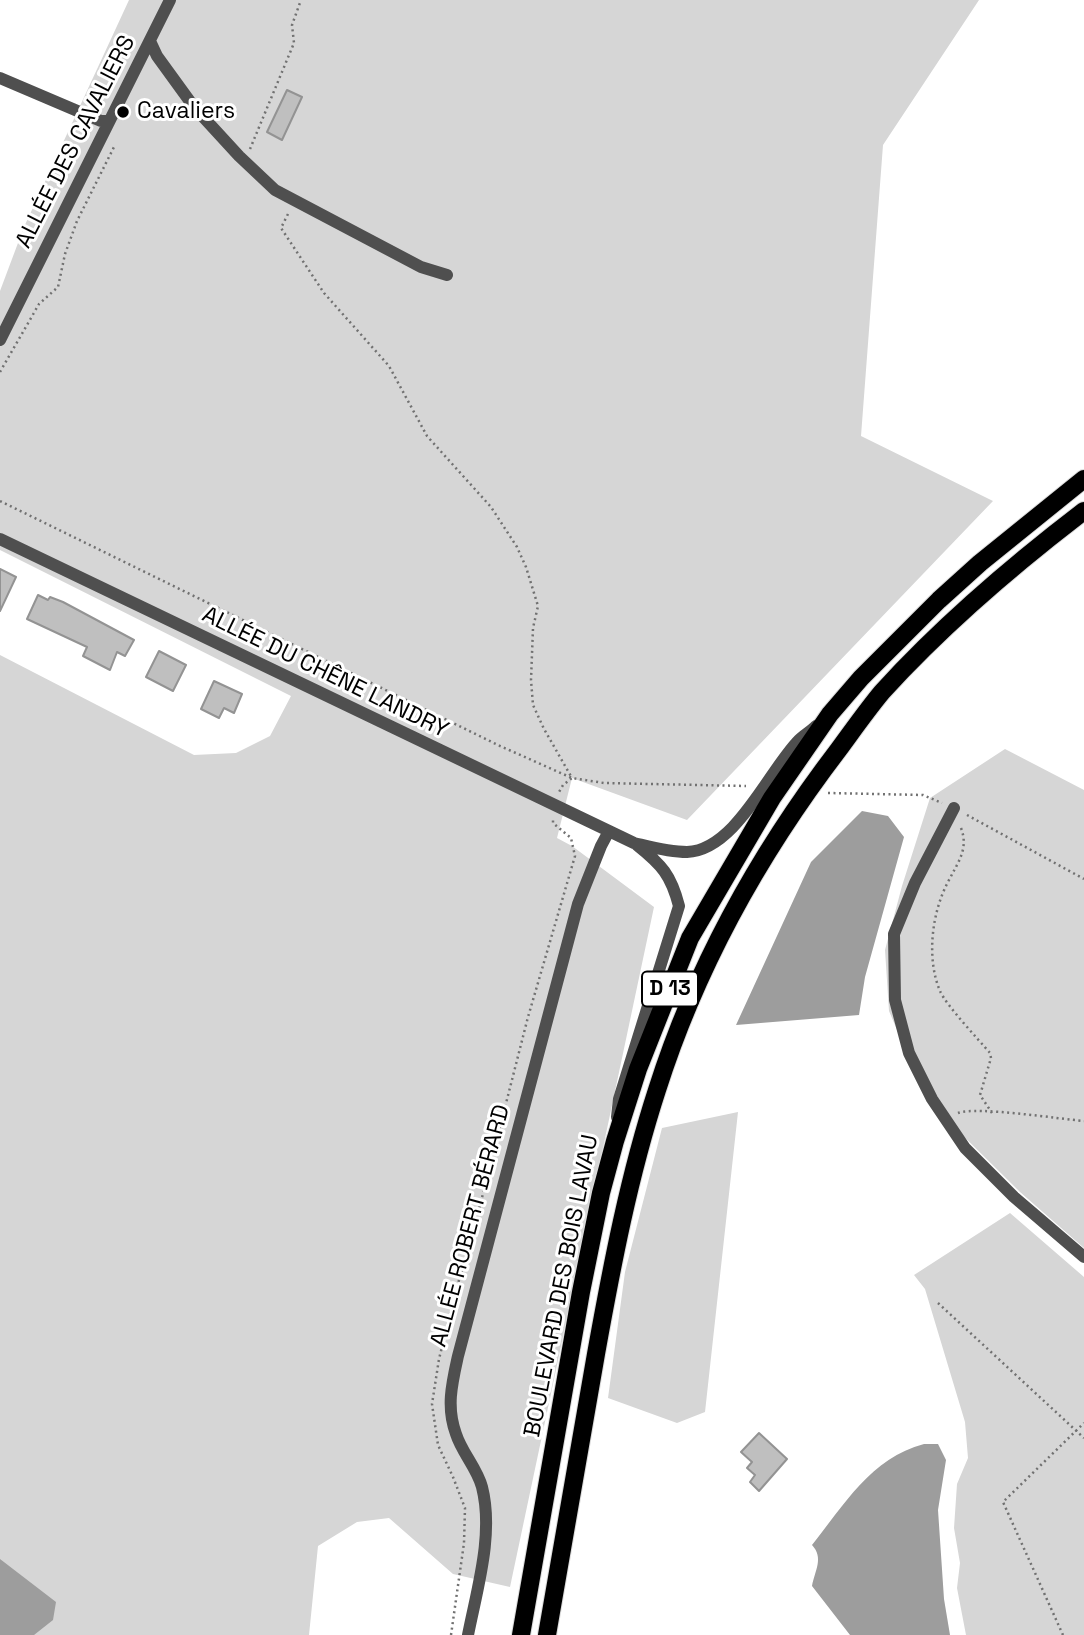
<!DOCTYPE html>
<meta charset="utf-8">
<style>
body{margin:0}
canvas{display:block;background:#fff}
</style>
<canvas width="1084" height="1635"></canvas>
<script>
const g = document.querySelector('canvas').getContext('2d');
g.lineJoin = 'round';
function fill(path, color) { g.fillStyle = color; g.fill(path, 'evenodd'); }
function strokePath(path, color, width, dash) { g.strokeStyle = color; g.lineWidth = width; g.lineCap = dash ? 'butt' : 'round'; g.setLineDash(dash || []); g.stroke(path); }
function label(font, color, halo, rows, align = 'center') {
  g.font = font + ' "Space Grotesk",sans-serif'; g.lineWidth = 6; g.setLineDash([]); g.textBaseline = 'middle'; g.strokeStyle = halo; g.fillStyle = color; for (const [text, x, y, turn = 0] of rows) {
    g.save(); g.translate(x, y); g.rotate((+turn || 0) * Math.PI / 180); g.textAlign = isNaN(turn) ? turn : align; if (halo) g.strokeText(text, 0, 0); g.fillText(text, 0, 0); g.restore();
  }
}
fill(new Path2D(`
 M129,0H979L883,145L861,436L993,501L687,820L572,778L557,838L572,846L654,907L510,1587L453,1574L389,1518L357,1522L318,1546L309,1635H0V655L194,755L236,753L270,736L291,696L0,550V291L24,227Z
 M1005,749L1084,790V1248L1020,1192L936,1109L908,1056L889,1011L885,950L902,886L930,798Z
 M738,1112L705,1412L677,1423L608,1398L625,1272L662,1128Z
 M1010,1213L1084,1277V1635H966L957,1588L960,1563L954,1528L957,1484L968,1458L965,1422L925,1289L914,1275Z`), '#d6d6d6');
fill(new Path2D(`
 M862,811L888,816L904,837L865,977L859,1015L736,1025L811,862Z
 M924,1444H938L946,1460L938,1510L944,1599L950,1635H850L812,1586C815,1570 824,1558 812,1545C844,1505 871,1458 924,1444Z
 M0,1559L56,1602L53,1620L34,1635H0Z`), '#9d9d9d');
const building = new Path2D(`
 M287,90L302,97L282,140L267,132Z
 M0,569L16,577L0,611Z
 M38,595L48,600L50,597L63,602L134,640L125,656L117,652L110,670L83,656L87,647L27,619Z
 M159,651L186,665L173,691L146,677Z
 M214,681L242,694L234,713L224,708L219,718L201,709Z
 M759,1433L787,1459L759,1491L750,1482L755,1475L747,1468L752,1462L741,1452Z`);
fill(building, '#bfbfbf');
strokePath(building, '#939393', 2);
const primary = new Path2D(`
 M521,1635L581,1292L601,1193L615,1141L638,1069L690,938L772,798L830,714L861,678L939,600L980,563L1084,479
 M547,1635C564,1542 579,1448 596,1354C612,1265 629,1176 657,1090C696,967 761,851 839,749C853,730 867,710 882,692C943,625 1012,566 1084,511`);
strokePath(primary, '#dbdbdb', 20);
strokePath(new Path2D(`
 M250,149L294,43L292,25L301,0
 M288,214L281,228L324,293L389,366L427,436L491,507L517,547L526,567L538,606L533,628L531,680L533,705L544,729L572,778L563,785L559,792
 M0,372L39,304L58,287L65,254L77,221L114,147
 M0,501L500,746L572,778L604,783L746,786
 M828,793L923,795L942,803
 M967,815L1084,879
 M961,828C969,849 958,862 948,882C932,912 926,958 940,991C946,1005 978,1039 990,1053L991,1058L980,1095L992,1113
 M958,1113C976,1106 1060,1119 1084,1121
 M938,1303L1084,1438
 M451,1635L464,1543L465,1508L453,1477L438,1445L432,1404L439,1359L457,1287L475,1225L528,1017L575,856L571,838L553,823V819
 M1063,1635L1003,1502L1084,1423`), '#717171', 2.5, [2, 3.5]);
strokePath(new Path2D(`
 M150,41L157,56L194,107L239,156L275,190L421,267L447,275
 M0,78L101,121H109
 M0,340L170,0
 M0,539L634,843C651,847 669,852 687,852C736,850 769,770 799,740C804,735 811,731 816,726
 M954,808L915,883L894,934L895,1000L909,1053L932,1099L965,1148L1014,1197L1084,1257
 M617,1117L619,1099L679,906C671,875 662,865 637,845
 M468,1635C477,1589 494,1534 482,1487C477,1468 462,1453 456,1434C446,1407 452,1383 458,1356L578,904L601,846L609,831`), '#4f4f4f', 12);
strokePath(primary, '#000', 18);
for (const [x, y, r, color] of [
 [123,112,7,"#000"]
]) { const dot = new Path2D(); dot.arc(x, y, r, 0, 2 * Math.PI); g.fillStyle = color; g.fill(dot); strokePath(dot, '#fff', 2.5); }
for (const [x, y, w] of [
 [670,989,56]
]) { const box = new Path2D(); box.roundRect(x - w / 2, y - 17.5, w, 35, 5); g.fillStyle = '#fff'; g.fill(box); strokePath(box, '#000', 2); }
label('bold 21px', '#000', null, [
 ["D 13",670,989]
]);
label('23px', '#000', '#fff', [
 ["Cavaliers",137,112]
], 'left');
label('23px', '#000', '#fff', [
 ["ALLÉE DES CAVALIERS",76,142,-63],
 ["ALLÉE DU CHÊNE LANDRY",325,673,26],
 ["ALLÉE ROBERT BÉRARD",471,1226,-75],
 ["BOULEVARD DES BOIS LAVAU",562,1286,-79]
]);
</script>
